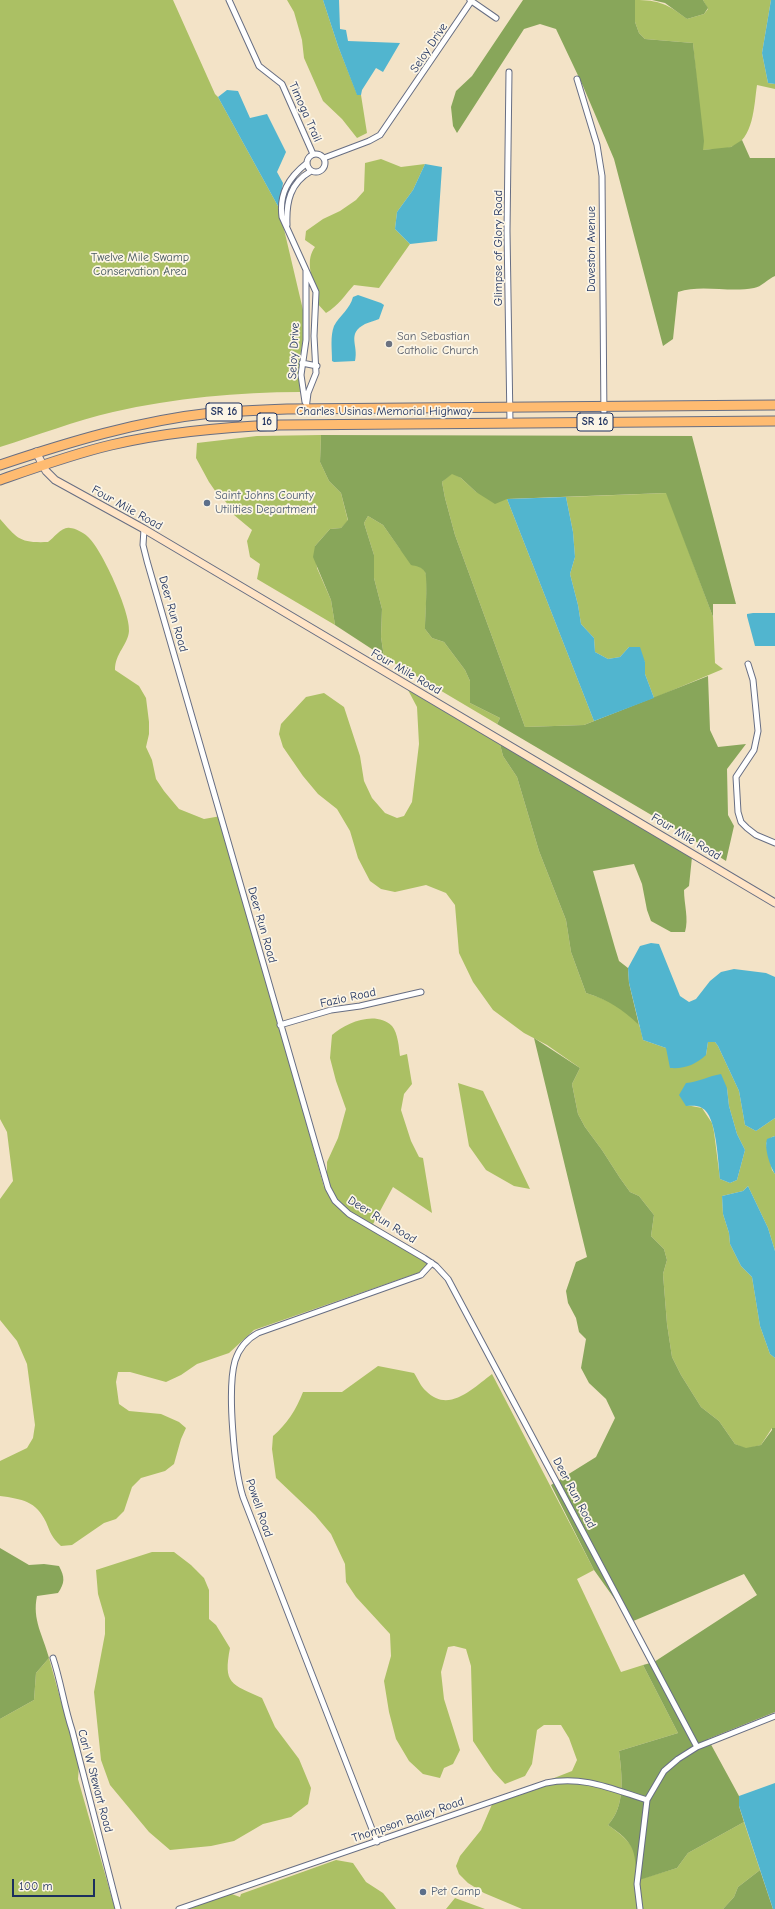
<!DOCTYPE html>
<style>
body{margin:0}
#map{position:relative;width:775px;height:1909px;overflow:hidden;background:#f3e3c7;font-family:"Comic Neue",sans-serif}
canvas{display:block}
.scale{position:absolute;left:12px;top:1879px;width:83px;height:18px;box-sizing:border-box;border:2px solid #1b2f5e;border-top:0;padding-left:5px;font-size:12px;line-height:14px;white-space:nowrap;color:#1b2f5e;-webkit-text-stroke:3px #fcf5e5;paint-order:stroke}
</style>
<div id="map">
<canvas width="775" height="1909"></canvas>
<div class="scale">100 m</div>
</div>
<script>
const g = document.querySelector('canvas').getContext('2d');
g.lineJoin = 'round';
function fill(path, color) { g.fillStyle = color; g.fill(path, 'evenodd'); }
function strokePath(path, color, width, dash) { g.strokeStyle = color; g.lineWidth = width; g.lineCap = dash ? 'butt' : 'round'; g.setLineDash(dash || []); g.stroke(path); }
function label(font, color, halo, rows, align = 'center') {
  g.font = font + ' "Comic Neue",sans-serif'; g.lineWidth = 3.5; g.setLineDash([]); g.textBaseline = 'middle'; g.strokeStyle = halo; g.fillStyle = color; for (const [text, x, y, turn = 0] of rows) {
    g.save(); g.translate(x, y); g.rotate((+turn || 0) * Math.PI / 180); g.textAlign = isNaN(turn) ? turn : align; if (halo) g.strokeText(text, 0, 0); g.fillText(text, 0, 0); g.restore();
  }
}
fill(new Path2D(`
 M0,0H173L215,94L218,97L279,208L303,310V340L299,363L300,392C238,392 175,398 113,412C75,421 38,435 0,447Z
 M287,0H323L338,46L357,94L361,95L367,133L357,138L342,119L323,101L304,58L302,40L294,12Z
 M635,0C659,0 668,4 687,19L704,14L708,9L703,0H771L762,53L768,83L775,84V89L757,85C754,105 754,140 731,147C722,150 712,149 703,150L693,43L645,39L639,33L635,22Z
 M381,159L401,167L425,164L413,190L397,212L395,229L410,244L379,288L354,285C345,295 338,306 326,313L316,302L317,288C310,276 306,259 315,247L305,240L306,231L323,219L340,211L356,200L364,191L365,163Z
 M321,435L320,462L329,481L341,493L348,521L341,528L330,529L315,546L317,568L331,600L335,625L257,579L260,564L250,557L247,541L252,530L234,515L226,502L218,495L209,482L196,458L197,443L257,436Z
 M452,473L461,478L476,492L507,499L594,721L584,725L525,727L455,535L445,498L442,482Z
 M667,493L713,617L715,663L723,669L654,698L645,674V662L629,647L620,657L608,659L595,652L594,638L581,624L578,605L570,574L575,557L573,532L566,497Z
 M368,516L383,525L400,549L425,571L427,579L425,629L432,638L444,642L465,670L470,681V703L500,718L497,724L384,657L381,637L382,609L374,578V555L364,523Z
 M0,519C18,539 19,543 48,542C54,538 62,526 70,528C75,528 84,533 87,536C101,547 131,613 129,631C128,645 115,653 115,670L139,686L146,698L149,722V734L146,747L152,760L156,779L164,791L179,809L204,819L221,816L324,1187L331,1189L327,1174V1162L338,1138L346,1109L336,1081L330,1058L332,1035C346,1023 375,1010 392,1026C398,1033 399,1048 400,1056L407,1054L412,1084L404,1094L401,1110L411,1141L419,1157L423,1158L432,1213L393,1187L373,1224L425,1257L432,1268L254,1330L229,1353L197,1364L181,1375L166,1382L130,1372H118L116,1382L119,1404L129,1411L161,1414L179,1422L186,1428L181,1439L174,1464L165,1471L141,1478L132,1487L124,1511L116,1519L104,1523L72,1545L61,1546C52,1538 50,1532 46,1522C36,1501 22,1499 0,1496V1461L27,1448L33,1438L35,1425L27,1364L17,1341L0,1320V1199L13,1181L7,1132L0,1119Z
 M408,690L500,744L503,756L517,777L539,851L566,920L571,952L586,993C603,998 630,1009 639,1025C641,1029 642,1036 643,1040L666,1048L706,1055L708,1042H715L718,1046L739,1091L745,1125L756,1131L775,1118V1136L772,1137L766,1143L772,1170L775,1174V1251L768,1228L748,1186L743,1191L722,1196L723,1214L729,1233L730,1244L741,1266L752,1277L760,1326L770,1354L775,1358V1428H772L761,1445L746,1449L735,1444L719,1421L701,1407L681,1375L672,1357L667,1324L663,1274L667,1260L664,1249L651,1236L654,1215L639,1196L630,1192L620,1178L602,1150L585,1127L578,1114L572,1084L580,1068L547,1045L524,1033L493,1010L473,982L459,953L455,905L446,893L426,885L395,892L381,889L370,881L358,858L350,831L337,809L318,794L303,776L283,747L279,734L281,724L306,697L324,693L344,707L360,756L364,781L372,798L385,813L397,818L404,816L412,802L419,744L417,707ZM686,1083H694L727,1088L729,1106L737,1134L745,1150L737,1180L730,1183L720,1179L714,1132L712,1123L702,1108L686,1105Z
 M458,1083L483,1091L530,1189L514,1186L486,1170L469,1146Z
 M378,1366L414,1373C418,1379 421,1387 426,1391C449,1414 473,1388 492,1374L594,1570L577,1579L621,1672L643,1665L678,1733L619,1751C622,1775 626,1806 608,1825C619,1833 634,1843 636,1858C638,1865 636,1873 637,1880L677,1868L688,1853L744,1822L760,1870L738,1887L734,1897L723,1909H522L484,1893L468,1883L459,1874L456,1866L460,1856L481,1830L493,1802L572,1771L577,1760L569,1738L561,1725H544L537,1730L532,1764L525,1776L505,1784L493,1771L473,1741L471,1666L466,1649L454,1646L448,1647L441,1672L444,1699L460,1750L453,1764L444,1768L440,1778L423,1774L409,1761L396,1739L389,1712L384,1681L391,1656L390,1634L356,1597L346,1582L345,1564L331,1534L315,1515L276,1478L272,1449L273,1436C287,1424 296,1410 303,1392H342Z
 M152,1552H174L191,1565L204,1578L209,1590V1619L216,1625L230,1648C223,1684 231,1684 262,1698L275,1727L299,1759L311,1788L308,1804L291,1817L263,1824L234,1841L211,1846L170,1850L149,1832L110,1785L101,1760L94,1692L105,1634V1618L98,1594L96,1570Z
 M49,1658L79,1766L78,1779L115,1909H0V1719L34,1700L36,1673Z
 M336,1860L353,1863L366,1882L383,1893L396,1909H183L229,1893L240,1897L241,1894Z
 M455,1898L485,1909H446Z`), '#abc064');
fill(new Path2D(`
 M523,0H635V22L639,33L645,39L693,43L704,141L703,150L731,147L742,140L750,158H775V276C768,279 761,287 754,288C729,293 702,284 678,292L673,339L663,346L614,159L583,86L556,29L540,24L524,29L457,133L453,126L451,107L456,91L472,76Z
 M652,0H703L708,8L704,14L687,19L665,3Z
 M321,435L692,436L736,604H713V617L666,493L507,499L495,504L476,492L461,478L452,474L442,482L445,498L455,535L525,727L584,725L708,676L710,730L718,747L746,744L727,769L728,815L734,826L726,861L687,836L497,724L500,718L470,703V681L465,670L444,642L432,638L425,629C425,619 428,578 425,572C422,567 416,566 411,565L383,525L368,516L364,523L374,555V578L382,609L381,637L384,657L335,625L331,600L313,557L315,546L330,529L341,528L348,520L341,493L329,481L320,462Z
 M500,744L692,857L689,886L684,890C684,904 689,919 685,932H671L651,921L647,910L642,884L634,864L593,871L615,948L619,961L628,968L629,983L639,1025C622,1009 609,1000 586,993L571,952L566,920L539,851L517,777L503,756Z
 M534,1038L580,1068L572,1084L578,1114L585,1127L602,1150L620,1178L630,1192L639,1196L654,1215L651,1236L664,1249L667,1260L663,1274L667,1324L672,1357L681,1375L701,1407L719,1421L735,1444L746,1448L761,1445L772,1430V1428H775V1712L708,1739L739,1796V1806L744,1822L688,1853L677,1868L636,1881C636,1849 634,1843 608,1825C626,1806 622,1775 619,1751L678,1733L643,1665L654,1662L757,1595L744,1574L631,1622L594,1570L551,1485L596,1457L615,1418L606,1399L589,1383L581,1368L586,1339L579,1332L576,1318L568,1303L566,1291L576,1262L587,1257Z
 M0,1548L29,1565L44,1564L59,1566C65,1577 65,1583 58,1593L37,1596C32,1620 43,1635 49,1658L36,1673L34,1700L0,1719Z
 M760,1870L773,1909H723L734,1897L738,1887Z`), '#88a65a');
fill(new Path2D(`
 M323,0H339L340,29L346,30L348,41L400,43L383,72L376,68L362,90L361,95H357L338,46Z
 M771,0H775V84L768,83L762,53Z
 M227,90L238,91L250,118L267,114L286,152L277,172L283,183L279,208L218,97Z
 M425,164L442,167L437,241L410,244L395,229L397,212L413,190Z
 M358,295L381,303L384,305L379,319C375,321 369,322 365,324C346,334 359,345 355,361L334,362L332,361C332,350 330,336 334,326C340,315 350,309 353,297Z
 M566,497L573,532L575,557L570,574L578,605L581,624L594,638L595,652L608,659L620,657L629,647H640L645,662V674L654,698L594,721L507,499Z
 M753,613H775V646H755L747,616V614Z
 M651,943L659,944L680,996L689,1002L696,999L710,981L721,972L734,969L766,973L775,977V1118L756,1131L745,1125L739,1091L718,1046L715,1042H708L706,1055C695,1065 685,1069 670,1068L666,1048L643,1040L629,983L628,968L640,946Z
 M721,1074L727,1088L729,1106L737,1134L745,1150L737,1180L730,1183L720,1179C718,1164 717,1115 702,1108C697,1105 691,1106 686,1106L679,1095L686,1083C698,1082 709,1076 721,1074Z
 M775,1136V1174C770,1166 764,1148 767,1139Z
 M748,1186L768,1228L775,1251V1358L770,1354L760,1326L752,1277L741,1266L730,1244L729,1233L723,1214L722,1196L743,1191Z
 M775,1783V1909H773L739,1806V1796Z`), '#51b5cf');
const minor = new Path2D(`
 M229,0L259,66L282,84L313,154
 M470,0L496,18
 M509,72L507,231L510,423
 M577,79L597,145L602,176L604,422
 M307 163a9 9 0 1 1 18 0a9 9 0 1 1-18 0Z
 M324,158L369,141L380,135L472,0
 M287,225C286,202 290,183 311,171
 M302,363L317,366
 M305,402L301,375L306,340V271
 M306,409L308,393L316,373L314,336L316,292L282,217C279,194 288,178 307,163
 M144,529L143,545L147,561L328,1188L335,1201L349,1214L424,1258L436,1266L448,1279L566,1500L697,1747L775,1716
 M748,664L753,680L758,731L754,750L736,777L738,812L741,822L747,828L756,835L775,843
 M280,1025L331,1010L360,1006L421,992
 M53,1658C61,1682 64,1706 72,1730L118,1909
 M377,1842L243,1497C234,1468 227,1389 235,1361C239,1348 247,1339 258,1333L421,1275L432,1263
 M179,1909L546,1783C582,1775 612,1789 647,1800
 M640,1909L637,1884L647,1800L664,1771L678,1759L697,1747`);
const secondary = new Path2D(`
 M36,452L46,471L55,480L144,529L775,903`);
const trunk = new Path2D(`
 M0,465C69,442 138,421 211,413C236,411 261,410 287,409L775,405
 M0,480C37,467 73,454 111,445C166,432 223,427 280,425L775,421`);
strokePath(minor, '#676e83', 7);
strokePath(secondary, '#676e83', 9);
strokePath(trunk, '#676e83', 11);
strokePath(minor, '#fff', 5);
strokePath(secondary, '#ffe4c6', 7);
strokePath(trunk, '#febb71', 9);
for (const [x, y, r, color] of [
 [389,344,4,"#6b7280"],
 [207,503,4,"#5c6f8a"],
 [423,1892,4,"#5c6f8a"]
]) { const dot = new Path2D(); dot.arc(x, y, r, 0, 2 * Math.PI); g.fillStyle = color; g.fill(dot); strokePath(dot, '#fcf5e5', 1.5); }
for (const [x, y, w] of [
 [224,412,36],
 [267,422,20],
 [595,422,36]
]) { const box = new Path2D(); box.roundRect(x - w / 2, y - 9, w, 18, 3); g.fillStyle = '#fcf5e5'; g.fill(box); strokePath(box, '#1b2f5e', 1); }
label('bold 11px', '#1b2f5e', null, [
 ["SR 16",224,412],
 ["16",267,422],
 ["SR 16",595,422]
]);
label('12px', '#1b2f5e', '#fcf5e5', [
 ["Seloy Drive",429,48,-56],
 ["Timoga Trail",305,112,66],
 ["Glimpse of Glory Road",499,248,-90],
 ["Daveston Avenue",592,249,-90],
 ["Seloy Drive",294,351,-87],
 ["Charles Usinas Memorial Highway",384,412],
 ["Four Mile Road",127,508,29],
 ["Deer Run Road",173,614,74],
 ["Four Mile Road",406,672,30],
 ["Four Mile Road",686,837,31],
 ["Deer Run Road",262,925,74],
 ["Fazio Road",348,998,-12],
 ["Deer Run Road",382,1220,32],
 ["Deer Run Road",574,1493,62],
 ["Powell Road",259,1508,71],
 ["Carl W Stewart Road",95,1781,75],
 ["Thompson Bailey Road",408,1820,-19]
]);
label('12px', '#465a60', '#fcf5e5', [
 ["Twelve Mile Swamp",140,258],
 ["Conservation Area",140,272]
]);
label('12px', '#5b616d', '#fcf5e5', [
 ["San Sebastian",397,337],
 ["Catholic Church",397,351]
], 'left');
label('12px', '#4e5e75', '#fcf5e5', [
 ["Saint Johns County",215,496],
 ["Utilities Department",215,510],
 ["Pet Camp",431,1892]
], 'left');
</script>
